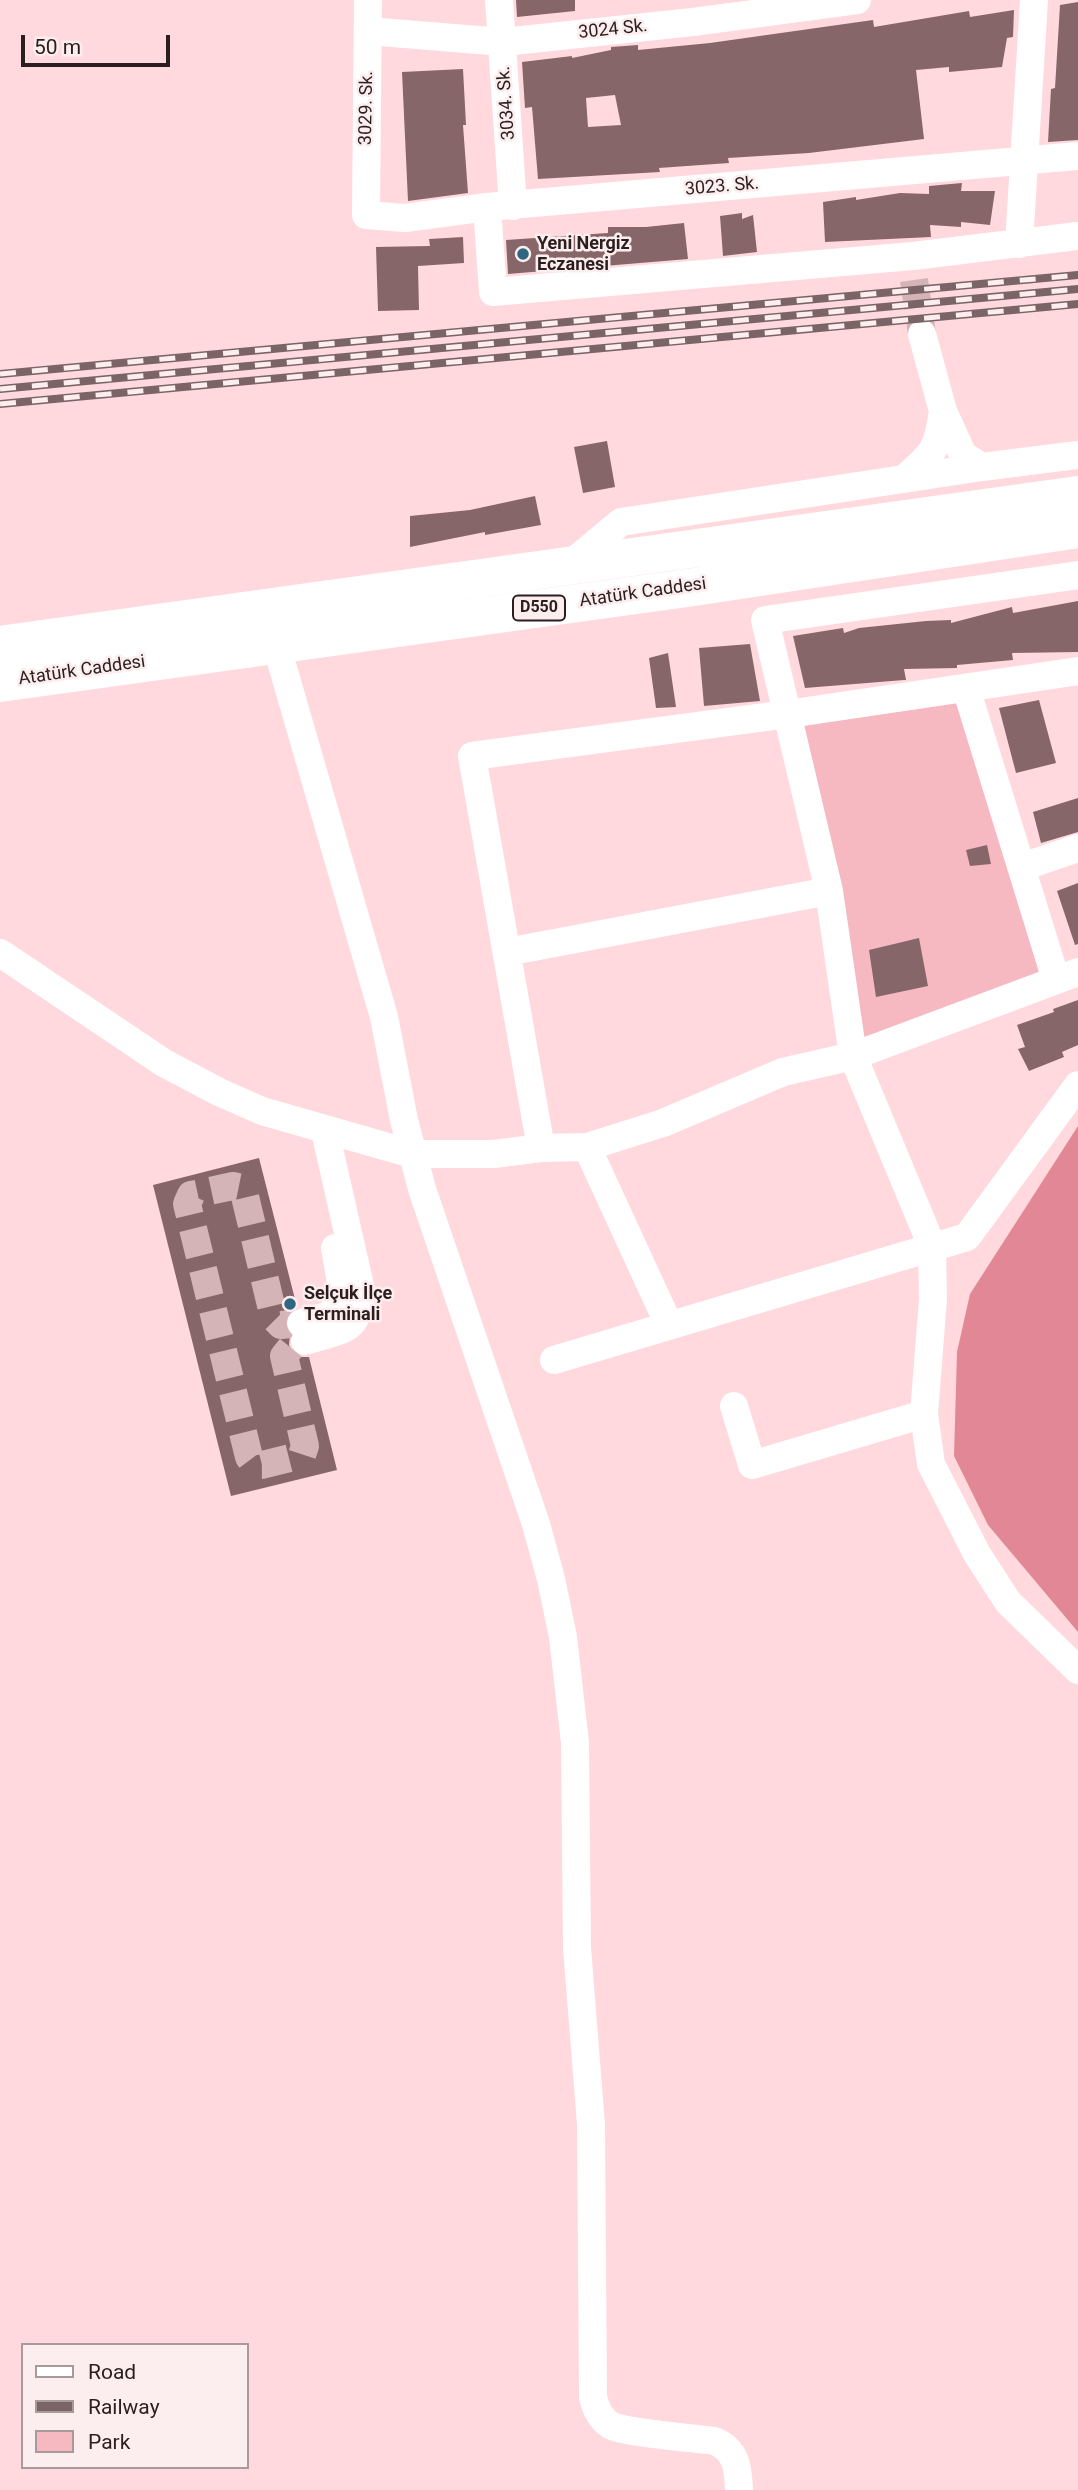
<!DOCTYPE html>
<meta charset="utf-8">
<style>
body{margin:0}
#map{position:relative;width:1078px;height:2490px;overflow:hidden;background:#ffd9dd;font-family:Roboto,sans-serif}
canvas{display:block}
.legend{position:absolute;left:21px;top:2343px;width:228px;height:126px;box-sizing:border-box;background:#fcedee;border:2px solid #a89a9b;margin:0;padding:9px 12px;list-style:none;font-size:21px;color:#2b1e1f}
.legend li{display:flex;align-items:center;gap:14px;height:35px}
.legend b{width:35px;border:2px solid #a89a9b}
.scale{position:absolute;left:21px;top:35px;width:149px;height:32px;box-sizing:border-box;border:4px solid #2b1e1f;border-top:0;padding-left:9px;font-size:21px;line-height:24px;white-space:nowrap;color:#2b1e1f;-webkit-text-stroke:5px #fcedee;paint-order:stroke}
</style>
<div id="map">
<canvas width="1078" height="2490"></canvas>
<ul class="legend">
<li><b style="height:9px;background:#fff"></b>Road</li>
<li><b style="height:9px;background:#7b6466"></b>Railway</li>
<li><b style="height:19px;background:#f7b9c1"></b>Park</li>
</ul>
<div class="scale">50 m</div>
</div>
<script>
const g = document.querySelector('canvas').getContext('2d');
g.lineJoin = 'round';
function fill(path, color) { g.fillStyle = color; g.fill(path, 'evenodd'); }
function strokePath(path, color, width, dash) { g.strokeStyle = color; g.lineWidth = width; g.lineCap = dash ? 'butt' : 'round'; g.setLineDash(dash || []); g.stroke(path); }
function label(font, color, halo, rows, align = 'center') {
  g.font = font + ' Roboto,sans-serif'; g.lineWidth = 5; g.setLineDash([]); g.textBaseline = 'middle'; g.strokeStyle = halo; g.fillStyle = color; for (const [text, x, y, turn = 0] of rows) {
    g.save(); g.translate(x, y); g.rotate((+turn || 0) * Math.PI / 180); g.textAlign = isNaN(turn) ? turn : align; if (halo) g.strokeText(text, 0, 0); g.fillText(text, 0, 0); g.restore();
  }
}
fill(new Path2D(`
 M965,702L1041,975L860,1042L800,726Z`), '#f7b9c1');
fill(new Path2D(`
 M1078,1126V1632L988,1525L954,1456L957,1352L970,1294Z`), '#e28795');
fill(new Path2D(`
 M516,0H575V11L517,17Z
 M1078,2V140L1048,142L1051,89L1055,88L1060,5Z
 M1014,10L1013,37L1007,38L1002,67L949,72V67L916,70L924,139L809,153L728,158L729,163L659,168L660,172L538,179L532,107L525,108L522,62L572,56V58L611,50V47L638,45V50L710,43L873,20L874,27L969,11L970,17ZM615,95L621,125L588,127L586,98Z
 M463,69L466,125H463L468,193L408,201L402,72Z
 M962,183L961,191H995L990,225L961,222V227L930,225L931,237L825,242L823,202L856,197V200L900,193L929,194V186Z
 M742,213V219L753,215L757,252L723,256L720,216Z
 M684,223L688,259L508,274L506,240L608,233V227H646Z
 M463,237L464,263L418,266L419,310L378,311L376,247L430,246L429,239Z
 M607,441L615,487L583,493L574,447Z
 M535,496L541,525L485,535V532L410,547V516L470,510Z
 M1078,601V652L1012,653L1013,660L957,665V668L904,669L906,680H904L805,688L793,636L843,628L844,633L859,628L926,621L951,620V623L1012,607L1013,613Z
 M750,644L760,701L704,706L699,648Z
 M668,653L676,707L656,708L649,658Z
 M1039,700L1056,763L1016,773L999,708Z
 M1078,798V832L1041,843L1033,812Z
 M987,845L991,864L970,866L966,850Z
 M1078,883V944L1075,945L1057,891Z
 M919,938L928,986L876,997L869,950Z
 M1078,1000V1045L1062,1052L1064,1057L1029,1071L1018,1049L1025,1047L1017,1025L1054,1012L1053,1009Z
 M259,1158L297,1307L289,1312L285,1319V1328L290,1335L289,1345L294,1354L301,1357H309L337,1470L231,1496L153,1185Z`), '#87666a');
strokePath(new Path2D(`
 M914,280L922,334
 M301,1323L281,1325L274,1318L243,1188L233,1186L191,1195L187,1204L249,1457L255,1465H262L302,1455L305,1446L284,1356L293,1345L305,1341`), '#d5b4b7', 28, [28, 14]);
strokePath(new Path2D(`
 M368,0L366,215L405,218L487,207L1078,156
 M499,0L513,206
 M368,31L503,42L693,22L857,0
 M487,207L493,292L913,256L1078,236
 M1019,244L1034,0
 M922,334L943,411
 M905,478C935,452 937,450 943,411L963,455L982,467
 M567,567L621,522L982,467L1078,455
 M1078,575L765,620L829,891L853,1056L932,1246L933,1299L924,1414L931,1464L977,1554L1008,1602L1078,1670
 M276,644L384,1017L404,1120L422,1189L536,1524L551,1579L563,1637L575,1743L577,1948L591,2124L593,2397C596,2409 600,2418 610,2425C624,2433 695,2438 715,2441C737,2451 738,2468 739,2490
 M966,688L1056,980
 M1022,867L1078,848
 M507,952L829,891
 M0,953L164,1063L219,1092L262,1111L412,1154H494L541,1148L587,1147L663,1123L783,1072L853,1056L1078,972
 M587,1147L669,1325
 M541,1148L472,756L788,714L1078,671
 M301,1323L327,1316L334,1311L341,1283L335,1248
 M305,1341C341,1329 360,1334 361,1290L325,1131
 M554,1360L967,1237L1078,1085
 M734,1406L752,1465L924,1414`), '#fff', 28);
strokePath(new Path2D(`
 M0,645L1078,495
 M0,683L687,588L1078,529`), '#fff', 38);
const rail = new Path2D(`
 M0,374L1078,275
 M0,389L1078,289
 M0,404L1078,304`);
strokePath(rail, '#7b6466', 8);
strokePath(rail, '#fcedee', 5, [16]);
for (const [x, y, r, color] of [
 [523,254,7,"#2e6781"],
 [290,1304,7,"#2e6781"]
]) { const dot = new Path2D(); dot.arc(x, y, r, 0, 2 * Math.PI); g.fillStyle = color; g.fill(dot); strokePath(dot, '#fcedee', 2.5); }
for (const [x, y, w] of [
 [539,608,52]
]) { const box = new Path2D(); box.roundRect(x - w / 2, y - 12.5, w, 25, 5); g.fillStyle = '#fcedee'; g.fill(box); strokePath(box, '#2b1e1f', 2); }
label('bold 16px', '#2b1e1f', null, [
 ["D550",539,608]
]);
label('18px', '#2b1e1f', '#fcedee', [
 ["3024 Sk.",613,30,-6],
 ["3034. Sk.",507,103,-94],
 ["3029. Sk.",367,108,-89],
 ["3023. Sk.",722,187,-5],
 ["Atatürk Caddesi",643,593,-8],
 ["Atatürk Caddesi",82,671,-8]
]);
label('bold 18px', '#2b1e1f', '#fcedee', [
 ["Yeni Nergiz",537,244],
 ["Eczanesi",537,265],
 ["Selçuk İlçe",304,1294],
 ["Terminali",304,1315]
], 'left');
</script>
